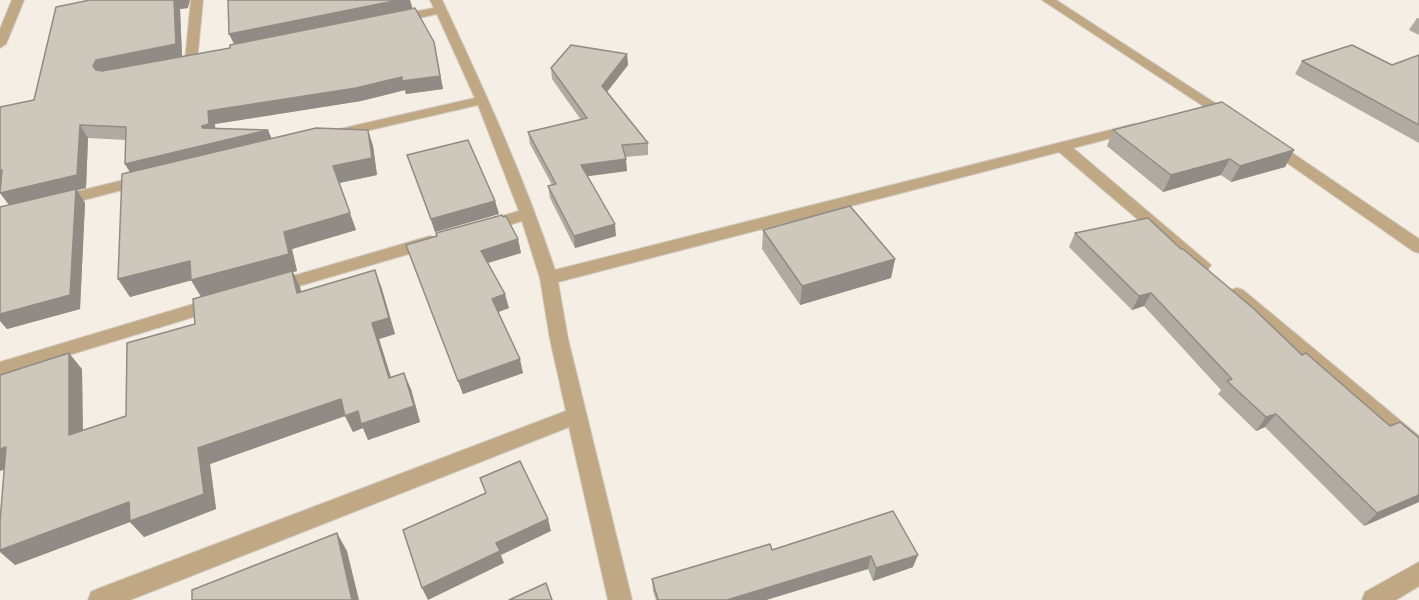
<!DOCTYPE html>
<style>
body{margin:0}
canvas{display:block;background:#f5eee4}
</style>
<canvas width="1419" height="600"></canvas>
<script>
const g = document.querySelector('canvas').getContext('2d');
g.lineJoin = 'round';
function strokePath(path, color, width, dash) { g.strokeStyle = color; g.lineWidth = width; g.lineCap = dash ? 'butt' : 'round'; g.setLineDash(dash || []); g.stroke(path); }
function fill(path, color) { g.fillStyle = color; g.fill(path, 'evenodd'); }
const minor = new Path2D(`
 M12,0H24L6,44L0,48V29Z
 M191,0H203L197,61L191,65L185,61Z
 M430,0H442C484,89 524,177 555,270L1134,124L1139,125L1141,128L1139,131L1073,148L1211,265L1208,269H1196L1059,152L558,282L568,339L632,600H608L569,427L130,600H88L91,592L100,588L566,411L550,339L540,278L522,221L485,232L479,231L477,227L479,223L519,211L478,105L331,139L324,135L331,131L475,98L437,14L396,23L390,19L392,16L434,8Z
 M1042,0H1056L1238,118L1236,121H1226Z
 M1271,141L1276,142L1419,239V253L1413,251L1266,148L1264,145L1266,142Z
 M144,175L149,177L152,180L149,183L57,207L49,202L51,198Z
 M430,236L436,238L438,242L436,246L275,293L269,291L266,287L269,283Z
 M1237,288L1243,290L1419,436V457L1412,454L1231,298L1228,294L1231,290Z
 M217,297L223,298L226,303L223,308L0,376V362Z
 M1419,562V586L1396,600H1362L1365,592Z`);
strokePath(minor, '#d0cac1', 2);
fill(minor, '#c0a884');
fill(new Path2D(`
 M410,0L412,9L434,42L443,89L406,94L405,90L361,101L215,124V129L272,139L368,130L373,146L377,175L339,183L356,230L292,249L297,271L293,272L300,287L301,292L381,286L395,334L379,339L391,377L411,389L420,422L368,440L363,428L353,432L345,416L210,464L216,509L144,537L130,522L15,565L4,469L0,471V375L82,369L83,430L126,416L195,324L201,297L191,280L130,297L118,279L130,172L125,164L126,140L88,138L86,188L77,190L85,203L80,309L7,329L0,321V207L9,205L0,193L1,186H0L34,100L56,7L188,8L180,9L182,56L230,48Z
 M1417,18H1419V35L1409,30Z
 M627,54L628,65L607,92L648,143V155L625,157L627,171L587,176L616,236L575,248L550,198L548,186L552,185L530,144L528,132L581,120L552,79L551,68Z
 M1419,55V143L1295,74L1302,61L1392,65Z
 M1113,130L1294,150L1285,167L1231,182L1221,175L1163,192L1107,146Z
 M407,155L495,201L499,214L435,232Z
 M763,230L895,259L891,278L800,305L762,249Z
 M1075,233L1181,249L1302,355L1390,426L1419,438V502L1364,526L1265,427L1256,431L1218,394L1221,390L1144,306L1132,310L1069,247Z
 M518,239L521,253L488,263L509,308L498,312L523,373L463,394L406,245Z
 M893,511L913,567L873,581L868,569L766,600H656L653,591L652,579L772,550Z`), '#b0aba2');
fill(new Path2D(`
 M174,0H190L188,8L180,9L182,56L100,79L93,66L96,60Z
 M399,0H410L413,10L235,46L229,34Z
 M434,42L443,89L406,94L405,90L361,101L215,124L216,137L202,128V126L208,111Z
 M627,54L628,65L603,97L602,86Z
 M80,125L88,138L86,188L77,190L85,203L80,309L7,329L0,321V314L10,206L0,193Z
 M268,130L274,144L133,177L125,164Z
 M368,130L373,146L377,175L339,183L356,230L292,249L297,271L293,272L300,287L305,309L202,298L191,280L284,232L333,166Z
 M1294,150L1285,167L1231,182L1240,166Z
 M626,159L627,171L582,177L581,165Z
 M1230,159L1221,175L1163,192L1171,175Z
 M0,170H2L12,183L0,186Z
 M495,201L499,214L435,232L431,219Z
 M615,224L616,236L575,248L574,236Z
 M518,239L521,253L484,264L481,251Z
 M895,259L891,278L800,305L802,286Z
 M190,261L200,278L130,297L118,279Z
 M375,270L381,286L395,334L379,339L396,394L389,378L372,323Z
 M1151,293L1144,306L1132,310L1139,296Z
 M505,294L509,308L496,313L492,299Z
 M69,353L82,369L83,451L69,435Z
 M520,359L523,373L463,394L458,381Z
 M404,373L411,389L420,422L368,440L363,428L353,432L345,416L210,464L216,509L144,537L130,522L15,565L0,552V550L198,448Z
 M1276,414L1265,427L1256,431L1266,417Z
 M6,447L22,463L0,471V449Z
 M1419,495V502L1364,526L1377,513Z
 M548,519L551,531L501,555L504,563L428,600L422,588L496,543Z
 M337,533L347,551L359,600H352Z
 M918,555L913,567L873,581L876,568Z
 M871,556L868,569L766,600H727Z`), '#908b84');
const building = new Path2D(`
 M90,0H174L176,44L96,60L93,66L96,70L102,71L230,48V45L415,8L434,42L440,76L402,81V77L356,88L208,111L209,124L202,126V128L268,130L125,164L126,127L80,125L77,175L0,193L2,170H0V107L34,100L56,7Z
 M228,0H399L229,34Z
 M571,45L627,54L602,86L648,143L622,145L626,159L581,165L615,224L574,236L548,186L556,184L528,132L587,118L551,68Z
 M1352,45L1392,65L1419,55V125L1302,61Z
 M1222,102L1294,150L1240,166L1230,159L1171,175L1113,130Z
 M316,128L368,130L372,158L333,166L350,213L284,232L289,254L191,280L190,261L118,279L122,174Z
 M468,140L495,201L431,219L407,155Z
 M76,189L70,295L0,314V207Z
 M850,206L895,259L802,286L763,230Z
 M502,215L503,217L506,216L518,239L481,251L505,294L492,299L520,359L458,381L406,245L437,236L436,233Z
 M1148,218L1181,249H1183L1253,308L1302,355L1306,353L1390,426L1400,422L1419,438V495L1377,513L1276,414L1266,417L1227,381L1232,379L1151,293L1139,296L1075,233Z
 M375,270L389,318L372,323L389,378L404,373L414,406L361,424L358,411L345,416L341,399L198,448L204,494L130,521L129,502L0,550V522L6,447L0,449V375L69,353V435L126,416L127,343L195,324L193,299L292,271L297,293Z
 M520,461L548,519L496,543L500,551L422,588L403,530L486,493L480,478Z
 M893,511L918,555L876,568L871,556L727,600H658L652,579L770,544L772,550Z
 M337,533L352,600H192V590Z
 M546,583L552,600H509Z`);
fill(building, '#cdc7bc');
strokePath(building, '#908b84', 1.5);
</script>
